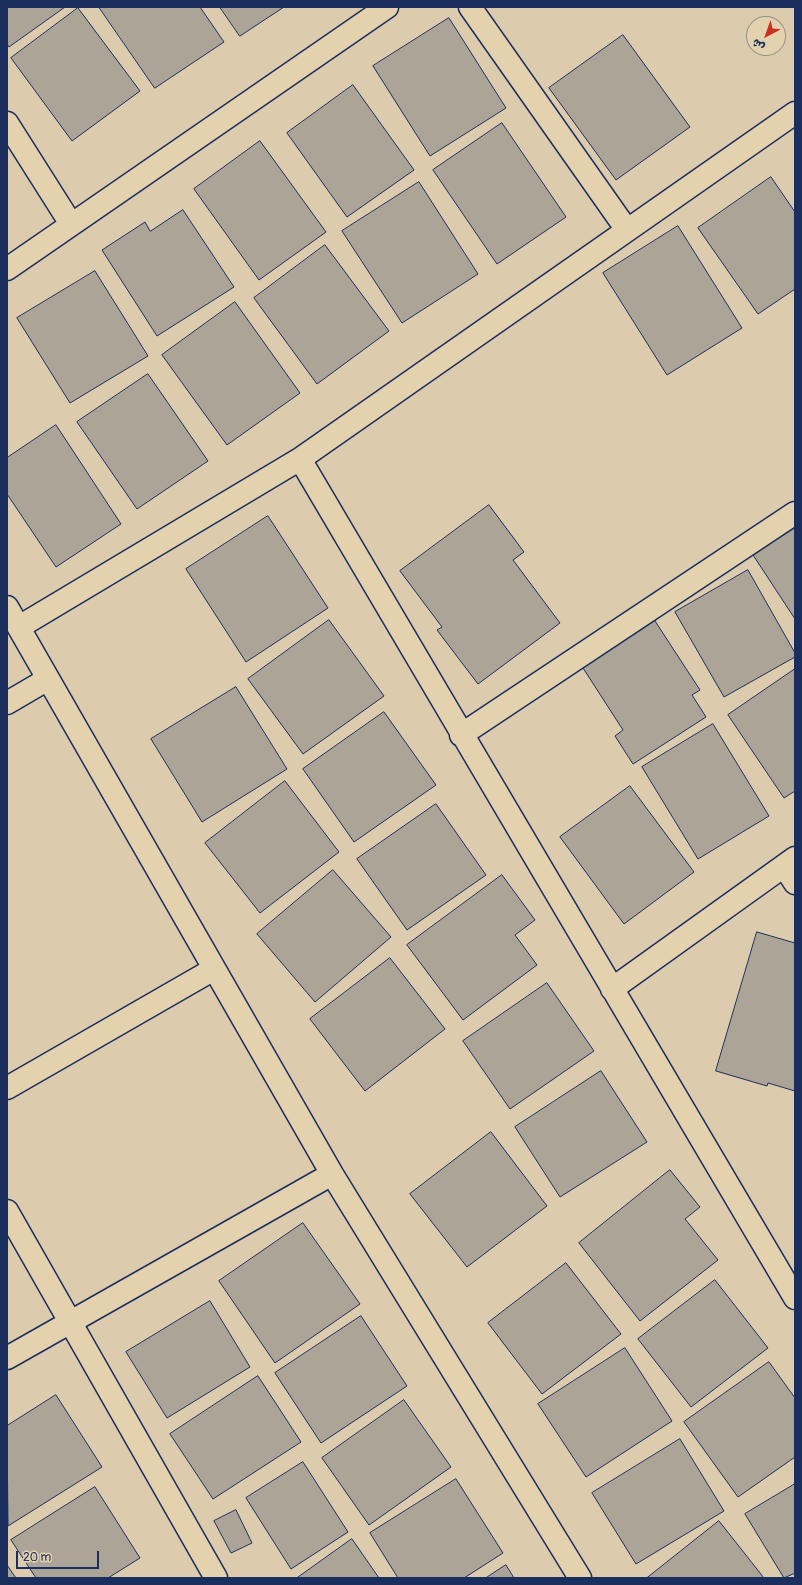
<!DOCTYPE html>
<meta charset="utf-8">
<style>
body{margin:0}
#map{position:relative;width:802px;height:1585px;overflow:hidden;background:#dccbac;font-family:Pangolin,"Playpen Sans Arabic",sans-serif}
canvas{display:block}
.frame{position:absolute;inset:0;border:8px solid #1b2f5e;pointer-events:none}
.north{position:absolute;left:746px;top:16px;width:40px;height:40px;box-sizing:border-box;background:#e4d2af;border:1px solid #94918f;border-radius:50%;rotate:221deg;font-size:11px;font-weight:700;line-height:16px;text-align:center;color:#1b2f5e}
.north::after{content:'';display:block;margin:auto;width:14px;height:18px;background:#c8321e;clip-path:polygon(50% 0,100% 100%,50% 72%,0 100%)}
.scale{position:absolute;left:16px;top:1551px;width:83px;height:18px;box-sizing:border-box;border:2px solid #1b2f5e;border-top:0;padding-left:5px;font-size:12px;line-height:14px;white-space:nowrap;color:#1b2f5e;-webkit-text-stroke:3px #e4d2af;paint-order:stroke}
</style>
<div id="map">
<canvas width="802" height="1585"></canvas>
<div class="frame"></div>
<div class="north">ش</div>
<div class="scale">20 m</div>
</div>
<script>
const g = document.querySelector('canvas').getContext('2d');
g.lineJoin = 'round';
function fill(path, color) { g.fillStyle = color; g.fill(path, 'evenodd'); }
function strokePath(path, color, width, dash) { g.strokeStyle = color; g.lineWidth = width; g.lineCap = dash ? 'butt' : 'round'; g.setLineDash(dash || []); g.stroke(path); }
const building = new Path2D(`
 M7,7H65L9,47L7,44Z
 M99,7H200L224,42L155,88Z
 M220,7H284L240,36Z
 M78,8L140,91L72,141L11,58Z
 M449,18L506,108L430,156L373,66Z
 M623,35L690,127L616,180L549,88Z
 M353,85L414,170L347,217L287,133Z
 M502,123L566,217L497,264L433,170Z
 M260,141L326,232L259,280L194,189Z
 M771,177L795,212V289L758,314L698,228Z
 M419,182L478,274L402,323L342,231Z
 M183,210L234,287L157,336L102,250L145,222L150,231Z
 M678,226L742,328L667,375L603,273Z
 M325,245L389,331L317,384L254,298Z
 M95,271L148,356L70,403L17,318Z
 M235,302L300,393L227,445L162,355Z
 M148,374L208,461L137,509L77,422Z
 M56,425L121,524L56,567L7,494V458Z
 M489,505L524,552L513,560L560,623L478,684L437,630L442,627L400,571Z
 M268,516L328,608L246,662L186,569Z
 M795,528V619L753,555Z
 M748,570L795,653V657L724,697L675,612Z
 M329,620L384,696L303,754L248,679Z
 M655,621L700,690L692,695L706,717L633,764L615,736L623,730L583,668Z
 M795,669V791L784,798L728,715Z
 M236,687L287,769L202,822L151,739Z
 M384,712L436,785L354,842L303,769Z
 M713,724L769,816L698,859L642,767Z
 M285,781L339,852L260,913L205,843Z
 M630,786L694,872L624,924L560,837Z
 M436,804L486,875L407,930L357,859Z
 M333,870L391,937L315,1002L257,934Z
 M502,875L535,920L515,935L537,965L463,1020L407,945Z
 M757,932L795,943V1091L768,1083L767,1086L716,1071Z
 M390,958L445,1029L365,1091L310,1019Z
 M547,983L594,1051L510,1109L463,1041Z
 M601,1071L647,1142L560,1197L515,1127Z
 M491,1132L547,1206L467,1267L410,1194Z
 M670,1170L700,1207L685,1219L718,1260L640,1321L579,1243Z
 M303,1223L360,1304L275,1363L219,1281Z
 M566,1263L621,1334L542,1394L488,1323Z
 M715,1280L768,1348L691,1407L638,1339Z
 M210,1301L250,1367L167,1418L126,1352Z
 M361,1316L407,1386L321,1443L275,1373Z
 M625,1348L672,1421L586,1477L538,1404Z
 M769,1362L795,1398V1457L738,1497L684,1422Z
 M258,1376L301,1442L213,1499L170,1434Z
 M56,1395L102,1467L8,1526L7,1426Z
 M404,1400L451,1467L369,1525L322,1458Z
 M680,1439L724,1511L636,1564L592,1493Z
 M303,1462L348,1532L291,1569L246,1498Z
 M456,1479L503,1553L464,1578H398L370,1533Z
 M795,1484V1573L784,1578L745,1514Z
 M95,1487L140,1558L108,1578H36L11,1540Z
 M236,1510L252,1543L231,1553L214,1521Z
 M719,1521L764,1578H647Z
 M352,1539L379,1578H297Z
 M7,1565L16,1578H7Z
 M506,1565L514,1578H486Z`);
fill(building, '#ada498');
strokePath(building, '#1b2f5e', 1);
const minor = new Path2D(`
 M470,7L627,230
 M7,123L71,224
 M7,269L387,7
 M300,459L795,1298
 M7,607L332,1174L580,1578
 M19,627L300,459L795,113
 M7,703L48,679
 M461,735L795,513
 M784,866L795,883
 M612,989L795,858
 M7,1088L214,969
 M7,1211L216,1578
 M7,1358L332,1174`);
strokePath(minor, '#1b2f5e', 25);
strokePath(minor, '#e4d2af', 22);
</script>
